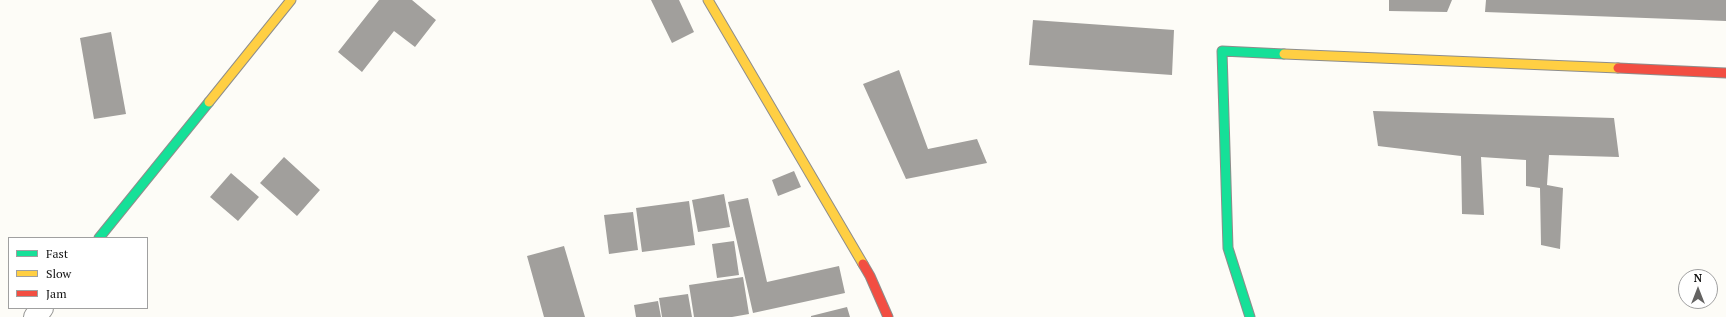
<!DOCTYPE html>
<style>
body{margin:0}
#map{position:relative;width:1726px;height:317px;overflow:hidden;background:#fdfcf7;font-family:"PT Serif",serif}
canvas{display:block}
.legend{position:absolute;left:8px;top:237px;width:140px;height:72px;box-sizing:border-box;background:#fff;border:1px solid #a0a0a0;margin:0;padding:5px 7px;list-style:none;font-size:12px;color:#111}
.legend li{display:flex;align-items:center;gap:8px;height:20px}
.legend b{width:20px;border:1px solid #a0a0a0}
.north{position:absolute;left:1678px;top:269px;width:40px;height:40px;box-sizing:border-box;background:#fff;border:1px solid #a0a0a0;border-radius:50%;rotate:0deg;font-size:11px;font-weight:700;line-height:16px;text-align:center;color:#111}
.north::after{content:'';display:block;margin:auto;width:14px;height:18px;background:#646362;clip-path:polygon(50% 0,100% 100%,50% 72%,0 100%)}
</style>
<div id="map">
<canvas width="1726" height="317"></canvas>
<ul class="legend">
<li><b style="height:5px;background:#16e098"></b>Fast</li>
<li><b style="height:5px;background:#ffcf43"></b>Slow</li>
<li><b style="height:5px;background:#f24e42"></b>Jam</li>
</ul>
<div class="north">N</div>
</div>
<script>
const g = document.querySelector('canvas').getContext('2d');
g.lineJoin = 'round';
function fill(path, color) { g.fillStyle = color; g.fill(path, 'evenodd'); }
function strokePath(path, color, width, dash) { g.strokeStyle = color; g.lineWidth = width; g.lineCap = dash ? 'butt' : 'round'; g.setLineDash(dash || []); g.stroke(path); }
fill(new Path2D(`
 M379,0H412L436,20L415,47L394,31L362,72L338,52Z
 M651,0H679L694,32L672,43Z
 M1389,0H1452L1447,12L1389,11Z
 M1486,0H1726V21L1485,12Z
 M1033,20L1174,30L1172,75L1029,65Z
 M111,32L126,114L94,119L80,38Z
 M899,70L928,149L977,139L987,163L906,179L863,84Z
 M1373,111L1614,118L1619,157L1549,155L1547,185L1563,188L1560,249L1541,245L1540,188L1526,186V160L1481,157L1484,215L1462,214L1461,156L1378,146Z
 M284,157L320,190L297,216L260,183Z
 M794,171L801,187L778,196L772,180Z
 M231,173L259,197L238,221L210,197Z
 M724,194L730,227L698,232L692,200Z
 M748,198L767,282L839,266L845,293L753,313L728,202Z
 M689,201L695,245L642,252L636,208Z
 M633,212L638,250L609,254L604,215Z
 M734,241L739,275L717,278L712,244Z
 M564,246L585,317H544L527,256Z
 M743,277L749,314L732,317H694L689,285Z
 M688,294L692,317H662L659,298Z
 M658,301L661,317H636L634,305Z
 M847,307L850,317H811V316Z`), '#a19f9c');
const street = new Path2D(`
 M35,317L42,308`);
const fast = new Path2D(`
 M99,238L209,102
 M1250,317L1228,248L1222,51L1284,54`);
const slow = new Path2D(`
 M708,0L863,264
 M1284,54L1618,68
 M209,102L291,0`);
const jam = new Path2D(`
 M1618,68L1726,73
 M863,264L870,276L888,317`);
strokePath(street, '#979795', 24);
strokePath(fast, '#8e8d8b', 11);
strokePath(slow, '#8e8d8b', 11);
strokePath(jam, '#8e8d8b', 11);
strokePath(street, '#fffffe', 22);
strokePath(fast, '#16e098', 9);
strokePath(slow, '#ffcf43', 9);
strokePath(jam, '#f24e42', 9);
</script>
